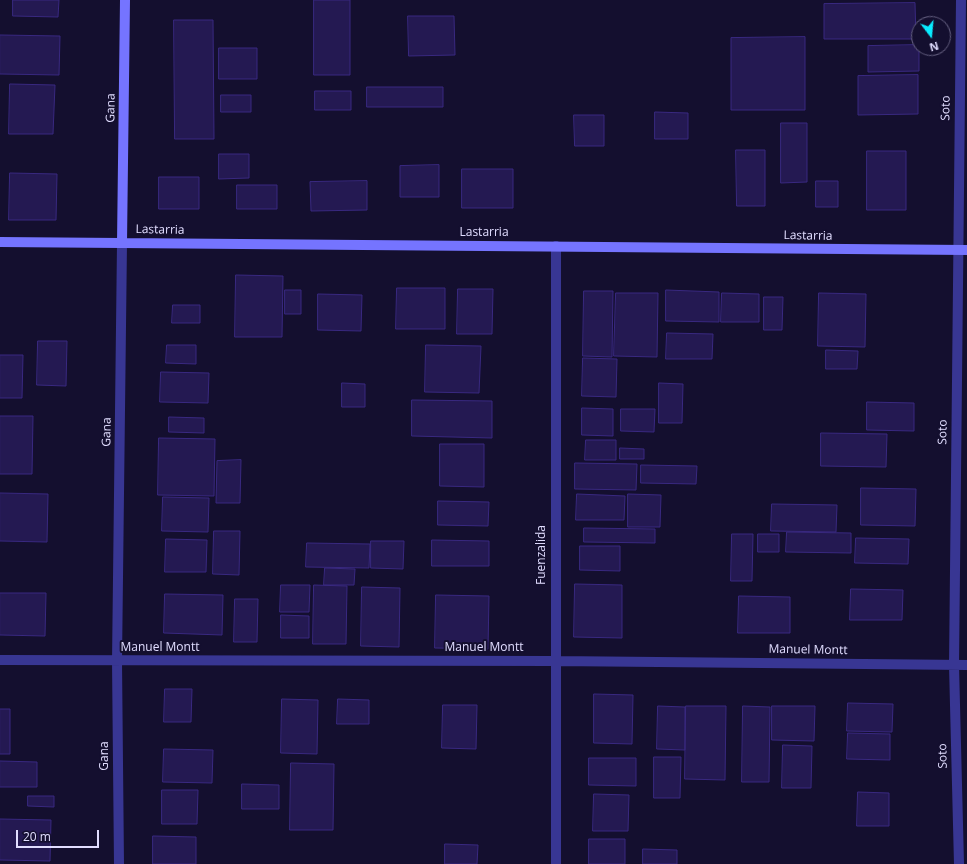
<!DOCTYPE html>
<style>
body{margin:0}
#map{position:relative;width:967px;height:864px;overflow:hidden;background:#140f2f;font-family:"Open Sans",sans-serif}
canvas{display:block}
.north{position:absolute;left:911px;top:16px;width:40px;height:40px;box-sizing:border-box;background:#140f2f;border:1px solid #666182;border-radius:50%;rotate:164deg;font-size:11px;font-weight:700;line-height:16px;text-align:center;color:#e1ddff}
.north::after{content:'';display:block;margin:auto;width:14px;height:18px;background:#09ebff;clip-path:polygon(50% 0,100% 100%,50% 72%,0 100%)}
.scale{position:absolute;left:16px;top:830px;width:83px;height:18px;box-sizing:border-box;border:2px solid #e1ddff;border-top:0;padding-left:5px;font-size:12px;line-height:14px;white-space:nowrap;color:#e1ddff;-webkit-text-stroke:3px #140f2f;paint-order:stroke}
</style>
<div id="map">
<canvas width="967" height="864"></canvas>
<div class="north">N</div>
<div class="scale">20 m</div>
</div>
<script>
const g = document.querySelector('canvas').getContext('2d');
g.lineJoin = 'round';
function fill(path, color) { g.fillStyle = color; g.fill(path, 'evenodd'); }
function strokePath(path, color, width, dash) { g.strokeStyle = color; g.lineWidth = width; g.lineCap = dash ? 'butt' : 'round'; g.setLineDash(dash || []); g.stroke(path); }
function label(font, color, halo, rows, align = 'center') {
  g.font = font + ' "Open Sans",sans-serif'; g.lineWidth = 4; g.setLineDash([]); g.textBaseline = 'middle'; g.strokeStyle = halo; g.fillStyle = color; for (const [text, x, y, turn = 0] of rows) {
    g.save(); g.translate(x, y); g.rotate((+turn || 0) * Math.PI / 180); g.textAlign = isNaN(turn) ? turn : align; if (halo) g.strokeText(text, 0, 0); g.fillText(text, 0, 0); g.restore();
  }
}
const building = new Path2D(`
 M13,0H59L58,17L13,16Z
 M314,0H350V75H314Z
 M915,3L916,39H824V4Z
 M408,16H454L455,55L409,56Z
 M174,20H213L214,139H175Z
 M0,35L60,36L59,75L0,74Z
 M805,37V110H731V38Z
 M919,45V71L868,72V46Z
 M219,48H257V79H219Z
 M918,75V114L858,115V76Z
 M10,84L55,85L53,134H9Z
 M367,87H443V107H367Z
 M315,91H351V110H315Z
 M221,95H251V112H221Z
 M655,112L688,113V139H655Z
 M574,115H604V146H575Z
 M781,123H807V182L781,183Z
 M736,150H765V206H737Z
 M867,151H906V210H867Z
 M219,154H249V178L219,179Z
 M439,165V197H400V166Z
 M462,169H513V208H462Z
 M10,173L57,174L56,220H9Z
 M159,177H199V209H159Z
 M367,181V210L311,211L310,182Z
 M816,181H838V207H816Z
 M237,185H277V209H237Z
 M236,275L283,276L282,337H235Z
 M397,288H445V329H396Z
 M458,289H493L492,334H457Z
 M285,290H301V314H285Z
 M666,290L719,292V322L666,321Z
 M584,291H613L612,357L583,356Z
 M616,293H658L657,357L614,356Z
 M722,293L759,294V322H721Z
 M819,293L866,294L865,347L818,346Z
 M318,294L362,295L361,331L318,330Z
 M764,297H783L782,330H764Z
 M173,305H200V323H172Z
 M667,333L713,334L712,359H666Z
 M38,341H67L66,386L37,385Z
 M167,345H196V364L166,363Z
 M426,345L481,346L479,393L425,392Z
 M826,350L858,351L857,369H826Z
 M0,355H23L22,398H0Z
 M583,358L617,359L616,397L582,396Z
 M161,372L209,373L208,403L160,402Z
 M342,383L365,384V407H342Z
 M659,383L683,384L682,423H659Z
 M412,400L492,401V438L412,436Z
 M867,402L914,403V431L867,430Z
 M582,408L613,409V436L582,435Z
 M621,409H655L654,432L621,431Z
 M0,416H33L32,474H0Z
 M169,417L204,418V433L169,432Z
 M821,433L887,434L886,467L821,466Z
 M159,438L215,439L214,496L158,495Z
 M586,440H616V460H585Z
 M440,444H484V487L440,486Z
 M620,448L644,449V459H620Z
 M241,460L240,503H216L217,461Z
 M575,463L637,464L636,490L575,489Z
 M641,465L697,466L696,484L641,483Z
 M861,488L916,489L915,526L861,525Z
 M0,493L48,494L47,542L0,541Z
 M577,494L625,496L624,520H576Z
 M628,494L661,495L660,527H628Z
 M163,497L209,498L208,532L162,531Z
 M438,501L489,502L488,526L438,525Z
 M772,504L837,505L836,532L771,531Z
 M584,528L655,529V543L584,542Z
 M214,531H240L239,575L213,574Z
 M787,532L851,533V553L786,552Z
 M732,534H753L752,581H731Z
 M758,534H779V552H758Z
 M856,538L909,539L908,564L855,563Z
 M166,539L207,540L206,572H165Z
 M432,540L489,541V566H432Z
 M371,541H404L403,569L371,568Z
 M307,543L370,544L369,568L306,567Z
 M580,546H620V571L580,570Z
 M325,568L355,569L354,585H324Z
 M575,584L622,585V638L574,637Z
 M281,585H310L309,612H280Z
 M314,585L347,586L346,644H313Z
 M362,587L400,588L399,647L361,646Z
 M851,589L903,590L902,620H850Z
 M0,593H46L45,636L0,635Z
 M165,594L223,595L222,635L164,633Z
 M436,595L489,596L488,649L435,648Z
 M739,596L790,597V633H738Z
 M235,599H258L257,642H234Z
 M281,615L309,616V638H281Z
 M165,689H192L191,722H164Z
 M594,694L633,695L632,744L594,743Z
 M282,699L318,700L317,754L281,753Z
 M338,699L369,700V724H337Z
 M848,703L893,704L892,732L847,731Z
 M443,705H477L476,749L442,748Z
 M658,706L685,707V750L657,749Z
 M686,706H726L725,780L685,779Z
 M743,706L770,707L769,782H742Z
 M772,706H815L814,741L772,740Z
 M0,709H10V754H0Z
 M848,733L890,734V760L847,759Z
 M783,745L812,746L811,788H782Z
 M164,749L213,750L212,783L163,782Z
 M654,757H681L680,798H654Z
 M589,758H636V786L589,785Z
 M0,761L37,762V787H0Z
 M291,763L334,764L333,830H290Z
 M242,784L279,785V809H242Z
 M162,790H198L197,824H162Z
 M858,792L889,793V826H857Z
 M594,794L629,795L628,831H593Z
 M28,796H54V807L28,806Z
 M0,819L51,820L50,861L0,860Z
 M153,836L196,837V864H153Z
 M589,839H625V864H589Z
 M445,844L478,845L477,864H445Z
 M643,849L677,850V864H643Z`);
fill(building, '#241952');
strokePath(building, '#392980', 1);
strokePath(new Path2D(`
 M556,246V864
 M0,660L555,661L967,665
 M119,864L117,661L122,243
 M959,864L954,665L961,0`), '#383693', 10);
strokePath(new Path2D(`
 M0,242L967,250
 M122,243L125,0`), '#7574ff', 10);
label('12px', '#e1ddff', '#140f2f', [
 ["Gana",111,108,-89],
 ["Soto",946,108,-89],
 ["Lastarria",160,230,1],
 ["Lastarria",484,233],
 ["Lastarria",808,236,1],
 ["Gana",107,432,-89],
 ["Soto",943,432,-89],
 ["Fuenzalida",542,555,-90],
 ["Manuel Montt",160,648],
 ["Manuel Montt",484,648],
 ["Manuel Montt",808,650,1],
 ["Gana",105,756,-90],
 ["Soto",943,756,-91]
]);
</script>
